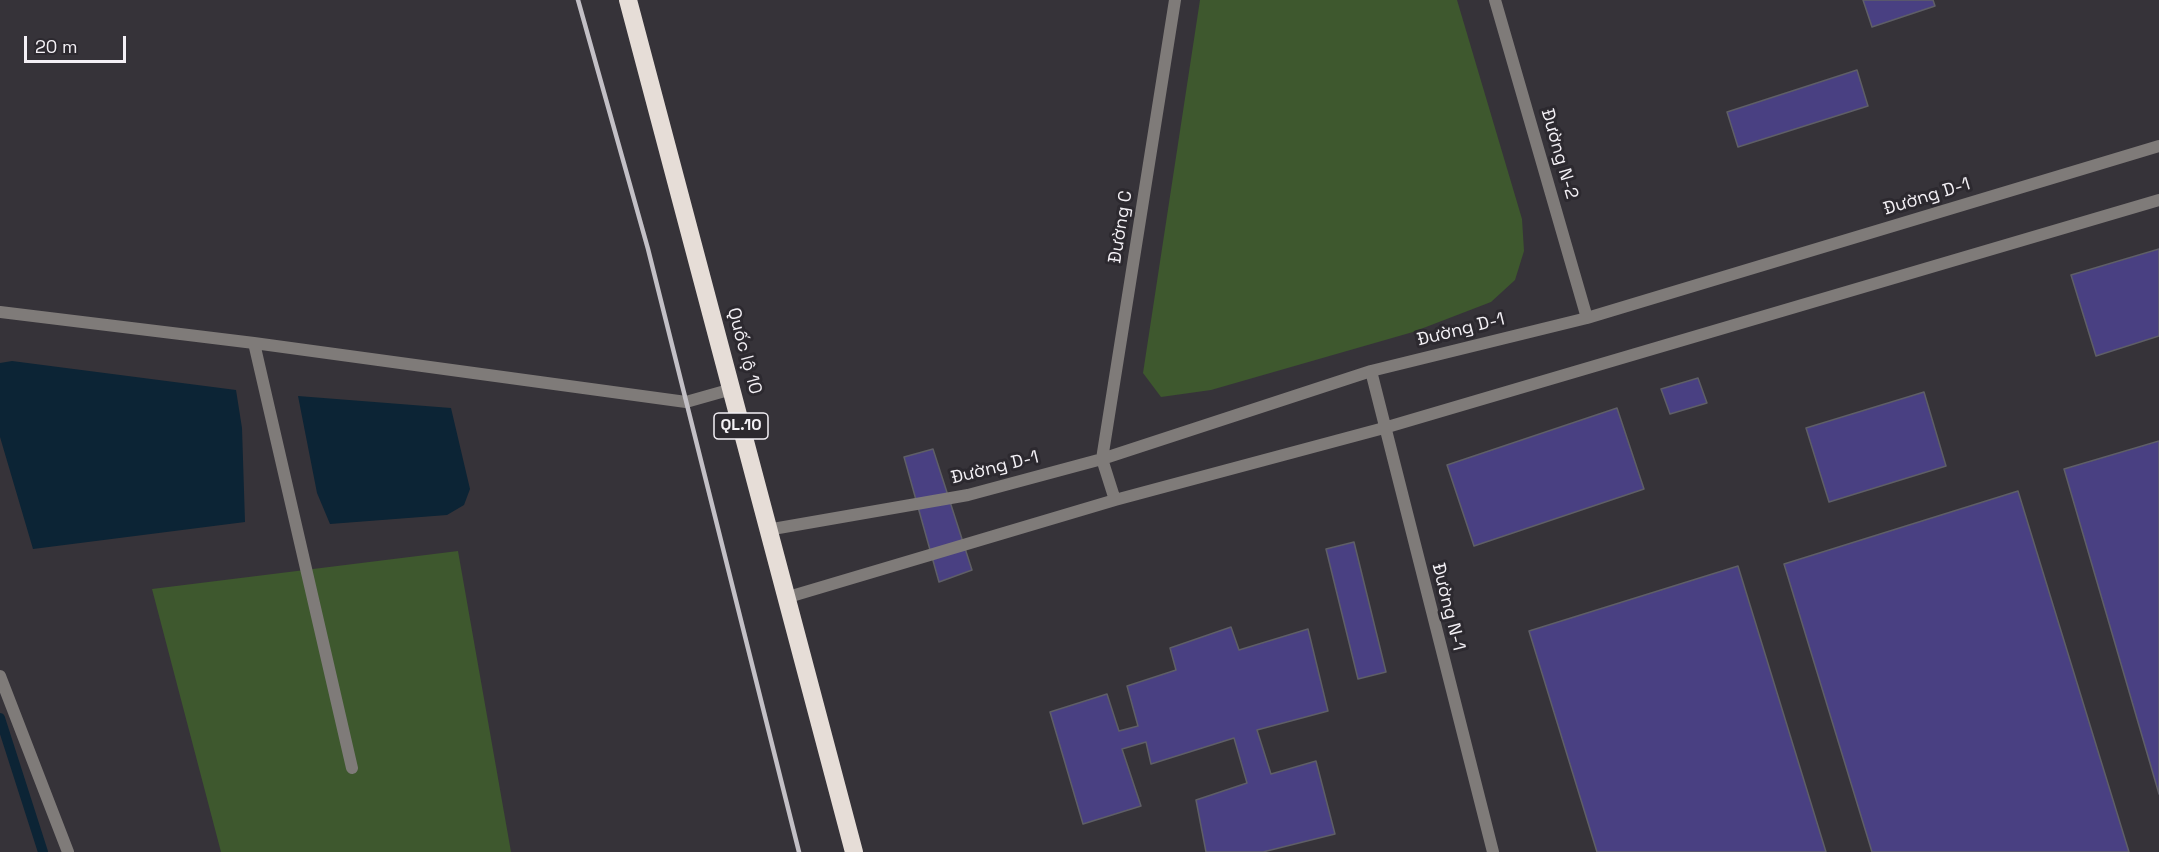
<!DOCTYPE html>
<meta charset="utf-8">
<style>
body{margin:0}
#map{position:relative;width:2159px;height:852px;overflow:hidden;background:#363339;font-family:"Space Grotesk",sans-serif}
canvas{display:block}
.scale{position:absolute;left:24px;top:36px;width:102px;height:27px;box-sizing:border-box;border:3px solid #f4f1f6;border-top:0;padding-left:8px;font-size:18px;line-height:21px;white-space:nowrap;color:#f4f1f6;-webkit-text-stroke:4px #2c292f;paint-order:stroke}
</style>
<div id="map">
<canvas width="2159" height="852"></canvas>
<div class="scale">20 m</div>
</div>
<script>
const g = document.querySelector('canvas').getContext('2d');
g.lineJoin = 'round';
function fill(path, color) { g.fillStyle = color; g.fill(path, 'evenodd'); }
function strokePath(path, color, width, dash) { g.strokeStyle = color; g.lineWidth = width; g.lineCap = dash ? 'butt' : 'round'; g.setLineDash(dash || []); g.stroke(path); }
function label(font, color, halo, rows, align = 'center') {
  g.font = font + ' "Space Grotesk",sans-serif'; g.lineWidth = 6; g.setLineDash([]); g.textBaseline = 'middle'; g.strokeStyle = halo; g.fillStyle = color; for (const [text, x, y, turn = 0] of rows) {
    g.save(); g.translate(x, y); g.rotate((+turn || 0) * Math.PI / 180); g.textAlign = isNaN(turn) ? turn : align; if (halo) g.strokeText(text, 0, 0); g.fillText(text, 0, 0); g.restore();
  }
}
fill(new Path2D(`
 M1200,0H1457L1522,219L1524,251L1515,280L1491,302L1413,332L1211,390L1161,397L1143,373Z
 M458,551L511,852H221L152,589Z`), '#3e582e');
fill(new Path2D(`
 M12,361L236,390L242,428L245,522L33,549L0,437V363Z
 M298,396L451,408L470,489L464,505L447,515L330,524L317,493Z`), '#0c2435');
strokePath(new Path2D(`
 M0,718L43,852`), '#0c2435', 10);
const building = new Path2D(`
 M1863,0H1933L1935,6L1872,27Z
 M1857,70L1868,106L1738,147L1727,112Z
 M2159,249V336L2096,356L2071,275Z
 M1698,378L1707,403L1670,414L1661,389Z
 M1924,392L1946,466L1829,502L1806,428Z
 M1617,408L1644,489L1474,546L1447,465Z
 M2159,441V794L2064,469Z
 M933,449L972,570L939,582L904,457Z
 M2018,491L2129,852H1872L1784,564Z
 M1354,542L1386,672L1358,679L1326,549Z
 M1738,566L1826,852H1597L1529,631Z
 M1231,627L1239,650L1308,629L1328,711L1257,730L1271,774L1316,761L1335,834L1263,852H1206L1196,800L1247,783L1234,738L1151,764L1146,742L1122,749L1141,806L1083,824L1050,712L1107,694L1119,731L1138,726L1127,686L1176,670L1170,648Z`);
fill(building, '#494082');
strokePath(building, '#5f5f67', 1.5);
strokePath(new Path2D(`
 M1495,0L1587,318
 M0,312L254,343L686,402L732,389
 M254,343L352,768
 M1371,371L1493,852
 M1115,500L1102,459L1175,0
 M767,530L968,495L1102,459L1371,371L1587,318L2159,146
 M785,598L1115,500L1384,428L2159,200
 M0,676L68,852`), '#7f7b79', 12);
strokePath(new Path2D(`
 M628,0L854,852`), '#e6ddd7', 18);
strokePath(new Path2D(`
 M578,0L648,249L799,852`), '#c3c0c6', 4.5);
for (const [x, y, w] of [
 [741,426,54]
]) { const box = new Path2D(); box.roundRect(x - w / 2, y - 13, w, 26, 4.5); g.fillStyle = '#2c292f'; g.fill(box); strokePath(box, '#f4f1f6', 1.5); }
label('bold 16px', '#f4f1f6', null, [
 ["QL.10",741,426]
]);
label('18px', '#f4f1f6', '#2c292f', [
 ["Đường N-2",1559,154,74],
 ["Đường D-1",1927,197,-17],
 ["Đường C",1121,227,-81],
 ["Đường D-1",1461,330,-14],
 ["Quốc lộ 10",744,351,75],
 ["Đường D-1",995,468,-14],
 ["Đường N-1",1448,607,76]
]);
</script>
